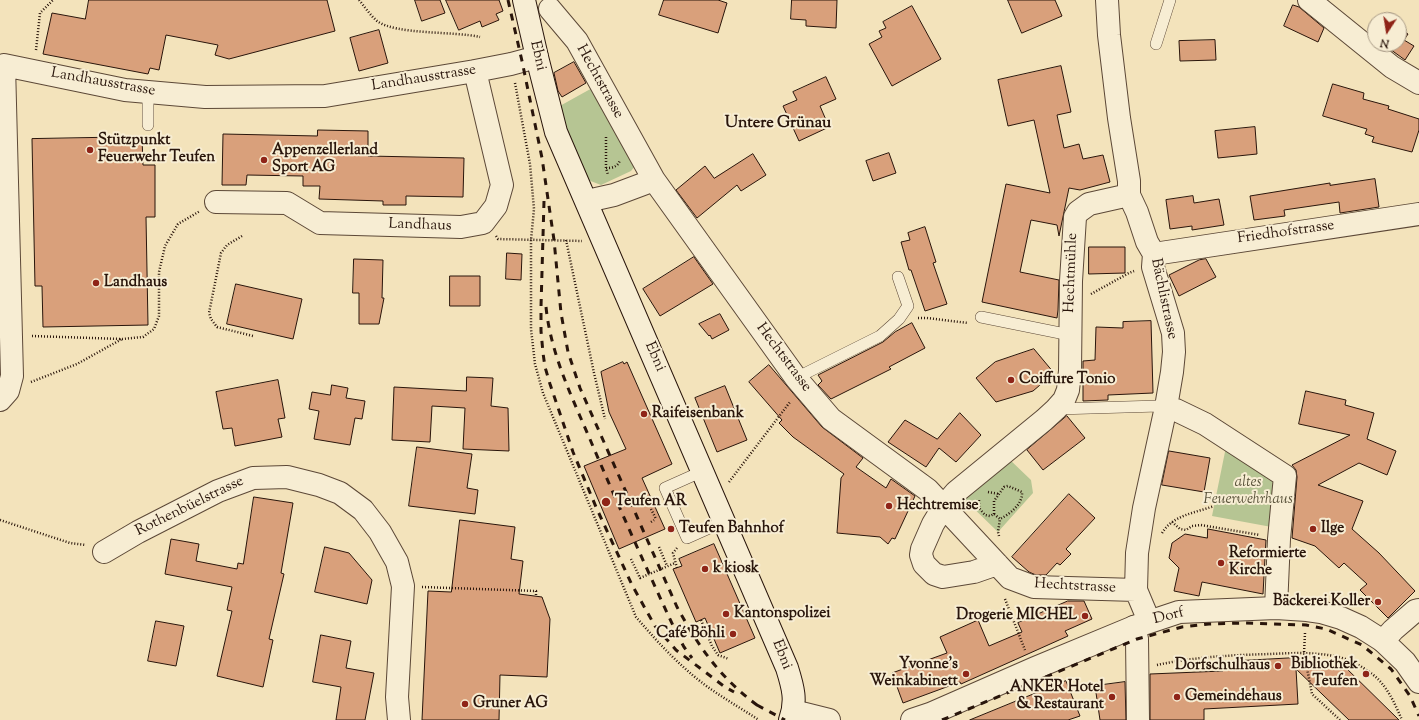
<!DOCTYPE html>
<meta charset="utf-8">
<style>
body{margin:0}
#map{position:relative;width:1419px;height:720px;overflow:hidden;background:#f3e3bb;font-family:"Sorts Mill Goudy",serif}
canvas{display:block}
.north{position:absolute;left:1367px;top:12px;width:40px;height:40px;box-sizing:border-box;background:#f7edd3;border:1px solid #a59783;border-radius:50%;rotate:192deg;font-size:11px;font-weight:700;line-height:16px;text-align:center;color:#29150b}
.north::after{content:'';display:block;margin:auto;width:14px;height:18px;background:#8f2418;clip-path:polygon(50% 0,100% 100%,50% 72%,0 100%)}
</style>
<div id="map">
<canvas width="1419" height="720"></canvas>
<div class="north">N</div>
</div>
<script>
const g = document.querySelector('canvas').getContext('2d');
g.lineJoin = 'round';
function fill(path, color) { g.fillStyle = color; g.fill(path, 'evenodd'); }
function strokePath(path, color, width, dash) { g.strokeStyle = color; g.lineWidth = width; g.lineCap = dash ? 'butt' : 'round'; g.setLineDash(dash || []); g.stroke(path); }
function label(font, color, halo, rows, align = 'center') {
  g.font = font + ' "Sorts Mill Goudy",serif'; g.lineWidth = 4; g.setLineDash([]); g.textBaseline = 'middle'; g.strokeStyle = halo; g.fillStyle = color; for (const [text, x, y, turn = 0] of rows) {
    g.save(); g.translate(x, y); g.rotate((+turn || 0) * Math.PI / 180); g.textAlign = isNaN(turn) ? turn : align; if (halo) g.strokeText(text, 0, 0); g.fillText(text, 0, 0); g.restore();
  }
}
fill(new Path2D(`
 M594,87L635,166L631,171L601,185L588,180L565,127L558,107Z
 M1227,442L1281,478L1277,528L1212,516Z
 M1008,458L1031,480L1033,493L998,532L963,498Z`), '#b6c593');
const building = new Path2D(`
 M89,0H327L335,31L229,59L215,55L218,45L166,35L159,70L150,68L148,74L43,54L52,13L85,19Z
 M415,0H440L445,13L422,21Z
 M446,0H499L503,11L496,14L499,20L482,27L480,21L459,30Z
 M664,0H718L727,3L718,33L659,15Z
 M792,0H837L836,28L806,26V20L791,19Z
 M1008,0H1055L1062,16L1022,33Z
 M1293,5L1299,7L1324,28L1318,42L1284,26Z
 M912,6L941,59L892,86L869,44L882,37L879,31L886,28L883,22Z
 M1399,28L1408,34L1404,40L1414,46L1405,60L1383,44H1399Z
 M379,30L388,63L359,71L350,38Z
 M1215,40L1216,60L1180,61L1179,41Z
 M574,62L586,83L562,97L558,91L554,73Z
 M1061,66L1071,112L1057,115L1064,148L1079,144L1083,159L1103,155L1110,182L1080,190L1069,188L1059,236L1057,225L1031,220L1020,272L1059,280L1058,310L1057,318L982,302L1006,184L1050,193L1034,120L1008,126L998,80Z
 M826,77L836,99L820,106L829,127L799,141L783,106L797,100L793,92Z
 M1333,84L1364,93L1363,99L1389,106L1388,109L1419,119V130L1412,152L1372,142L1374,137L1365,134L1367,129L1323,116Z
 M1255,127L1257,154L1218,158L1215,131Z
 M318,130L368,131V156L464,158L463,197L406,196V205H383V201L319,199L320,186H303V176L247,175L246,185H222L223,134L317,136Z
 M142,137L143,165H155V217H146L148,325L43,327L42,286H35L32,139Z
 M889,153L896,173L873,181L866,161Z
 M753,154L766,175L741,191L737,185L697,218L676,190L705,166L714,178Z
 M1375,179L1379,207L1340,213L1339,202L1284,210L1285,216L1254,220L1250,196L1330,183V185Z
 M1193,196L1194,203L1219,199L1224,225L1192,230V226L1170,229L1166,200Z
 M925,227L936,262L933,263L947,304L925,311L911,270H909L901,242L910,240L908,233Z
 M1089,247H1125V273L1089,274Z
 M507,253L522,254L521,280L506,279Z
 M694,257L713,284L660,316L643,289Z
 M354,259L383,260L382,298H384L379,324H359V293H353Z
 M1206,259L1216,277L1179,296L1169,275L1199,260Z
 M450,276H480V306H450Z
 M236,284L302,299L293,339L227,324Z
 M720,314L729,330L712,339L710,335L709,336L699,324Z
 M1151,321L1153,393L1108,395V400L1083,401V361L1095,360L1096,327L1123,328V322Z
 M912,323L925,348L889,367L891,369L831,399L818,385L822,381L818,375L883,342L895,332Z
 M1034,349L1054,373L1033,391L996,402L976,378L995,362Z
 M623,362L624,364L627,362L672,464L642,478L665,529L619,549L584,466L626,449L609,412L601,372Z
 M769,365L822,427L863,458L856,467L886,488L891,479L915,496L895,539L892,538L888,544L880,537L837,533L841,478L844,474L793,437L779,423L782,420L749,382Z
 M467,377L493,378L491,406L508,408L509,451L463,449L465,408L432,406L430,442L392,440L394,387L466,391Z
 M278,380L285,418L278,419L282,437L235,446L232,428L223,429L216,392Z
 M332,385L348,388L346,398L365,401L362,419L355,418L350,445L314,439L319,411L309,409L312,392L330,395Z
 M725,386L747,440L717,452L695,398Z
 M1306,391L1346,400L1345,405L1374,413L1367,439L1396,451L1387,475L1359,463L1318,485L1363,501L1352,529L1379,553L1415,591L1388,618L1360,590L1367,584L1344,563L1339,568L1315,546L1292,538L1297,477L1296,470L1292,465L1350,435L1299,424Z
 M960,413L981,435L956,462L939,448L926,467L888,442L905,420L937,439Z
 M1067,416L1085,438L1043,470L1027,450Z
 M417,447L472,454L467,488L478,490L475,514L409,506Z
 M1169,451L1210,458L1204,492L1162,485Z
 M1069,494L1095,518L1066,549L1071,554L1060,565L1057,563L1046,575H1036L1029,572L1012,557Z
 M254,497L293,503L281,573L284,574L269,639L273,640L263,687L217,676L232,611L227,610L232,587L165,574L171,539L199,544L196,561L237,569L238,563L243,564Z
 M460,520L515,527L511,559L523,561L519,594L542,597L550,619L547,677L500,675L499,720H422L428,591L451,592Z
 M1208,529L1266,540L1263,594L1202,582L1199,596L1174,591L1179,568L1169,558L1172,543L1185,534L1207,538Z
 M714,544L755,638L720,653L705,618L696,622L673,569L682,566L679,559Z
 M325,547L349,553L372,580L367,604L315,592Z
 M1068,601H1084L1092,619L1065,631L1068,636L961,684L960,682L903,703L892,673L947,653L940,637L978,620L989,646L1022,632L1018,623Z
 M156,621L184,626L176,666L148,661Z
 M321,635L351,641L346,668L374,673L365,720H336L341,687L313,682Z
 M1295,658L1296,667L1344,666L1399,720H1349L1296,669L1298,704L1204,709V720H1150V674L1223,671L1222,662Z
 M1066,681L1080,716L1068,720H970Z
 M1125,682L1126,720H1100L1095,686Z`);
fill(building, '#d9a07b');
strokePath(building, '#29150b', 1);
const service = new Path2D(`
 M1156,44L1170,0
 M148,92V125
 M981,317L1070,335
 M796,378L880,336L899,319L908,306L898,277
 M1057,409L1159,406L1166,407
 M703,471L665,488L687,538L725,521`);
const minor = new Path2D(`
 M1107,0L1109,35L1119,118L1129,181V195L1137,212L1147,242L1154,254L1153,267L1173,333L1174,352L1172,372L1166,407L1144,508L1137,553L1136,590L1149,621
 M1309,0L1392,67L1419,83
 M550,9L577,41L654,180
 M587,201L614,195L654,180L796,378L831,419L928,490L1010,578L1034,587L1136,590
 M216,202L287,203L320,223L461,227L483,223L496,206L502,185L475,71
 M1154,254L1419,214
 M0,400L8,391L12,376L4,65L125,90L205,97L325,96L475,71L511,64L537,57
 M1166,407L1176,410L1205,424L1285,476L1279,539L1276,608
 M104,552L138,532L218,491L253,478L287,477L319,485L340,493L363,510L380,532L397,562L403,586L397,697L399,720
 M997,564L974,572L943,577L934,574L924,564L921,555L922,549L933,524L944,506L956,492L1044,420L1056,409L1064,400L1068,390L1070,371L1071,281L1075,217L1078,212L1089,204L1129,195
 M1134,627L1137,639L1138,720
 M1383,641L1393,630L1415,611L1419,610`);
const tertiary = new Path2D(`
 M793,711L829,720
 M912,720L930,714L1035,668L1134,627L1179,612L1276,608L1307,610L1321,612L1341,618L1361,627L1383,641L1405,662L1419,682`);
const secondary = new Path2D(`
 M524,0L537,57L556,132L787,668C793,687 797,701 790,720`);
strokePath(service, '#5c4837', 12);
strokePath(minor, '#5c4837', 24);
strokePath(tertiary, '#5c4837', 24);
strokePath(secondary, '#29150b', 24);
strokePath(new Path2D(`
 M359,0C365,7 370,15 377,21C396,35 454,31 480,37
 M36,50L40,13L53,0
 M515,83L530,164L534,209L531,240V329L535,364L543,393L636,617C660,645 685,672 715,692C730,702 745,711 759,720
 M606,137V168L608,175
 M606,168C612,168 618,167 620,160
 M242,236L227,245L221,253L209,313L211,319L217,327L253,336
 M496,236L498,239L582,241
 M566,240L594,373L605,419
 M1091,294L1129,273L1134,271
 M918,318H927L968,323
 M32,336L122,339L143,337L154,329L159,316V272L165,246L178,224L200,211
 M31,382L77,364L122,339
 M729,482L790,402
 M988,492L999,494
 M979,500V508L985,515L990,516L994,514L1000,519L998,532L999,536
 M651,509L656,519
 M994,514V501L1004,487L1008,486L1022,492C1023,504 1010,514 1000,519
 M0,520L70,543L86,545
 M651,522L654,520
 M1172,522L1180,529L1186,530L1192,526L1201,525L1260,535
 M1162,533C1173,515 1195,513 1214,506
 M659,547L667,566
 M631,559L640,578L675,563
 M677,568L673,553L677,548
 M422,587L536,591V596
 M1005,599L1025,650
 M701,620L712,646L718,655L729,659
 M1305,633L1304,653L1312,694L1340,720
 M1157,665C1194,657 1232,655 1270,654C1291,653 1313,652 1334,656C1347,658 1362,666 1372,674C1387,685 1395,704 1402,720`), '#29150b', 2.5, [1, 2]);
strokePath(service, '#f7edd3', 11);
strokePath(minor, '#f7edd3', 22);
strokePath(tertiary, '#f7edd3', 22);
strokePath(secondary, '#f7edd3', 22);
strokePath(new Path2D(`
 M508,0L522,61L542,158L554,240L561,313L568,352L580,388L677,607C700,649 721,679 761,708
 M544,201L541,307V331L543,353L545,367L550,384L573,452L596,507L632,585L655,626L676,650L725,687L734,692
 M546,307C551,356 573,399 592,444C619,507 647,570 676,632L684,647L692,658
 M757,705L785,720
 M942,720L1137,639L1182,627L1209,624L1245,623L1306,625L1326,629L1362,645L1391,669L1410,696L1419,716`), '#29150b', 3, [7, 7]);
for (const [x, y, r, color] of [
 [90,150,4,"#8f2418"],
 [264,160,4,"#8f2418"],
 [96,283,4,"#8f2418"],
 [1011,380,4,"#8f2418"],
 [644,414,4,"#8f2418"],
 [606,502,5,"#8f2418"],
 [889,506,4,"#8f2418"],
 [671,529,4,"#8f2418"],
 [1313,529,4,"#8f2418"],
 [1221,563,4,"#8f2418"],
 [705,569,4,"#8f2418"],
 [1378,602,4,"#8f2418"],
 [726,614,4,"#8f2418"],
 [1085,616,4,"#8f2418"],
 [733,634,4,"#8f2418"],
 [1278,666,4,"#8f2418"],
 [966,674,4,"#8f2418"],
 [1366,674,4,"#8f2418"],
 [1112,697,4,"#8f2418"],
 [1177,697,4,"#8f2418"],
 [465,704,4,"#8f2418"]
]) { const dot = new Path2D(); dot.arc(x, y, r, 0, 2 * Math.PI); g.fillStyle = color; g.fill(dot); strokePath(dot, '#f7edd3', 1.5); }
label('15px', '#29150b', '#f7edd3', [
 ["Ebni",537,56,77],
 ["Landhausstrasse",424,79,-9],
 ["Hechtstrasse",599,82,61],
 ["Landhausstrasse",103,83,10],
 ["Landhaus",420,226,2],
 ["Friedhofstrasse",1286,233,-8],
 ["Hechtmühle",1072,273,-88],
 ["Bächlistrasse",1163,299,78],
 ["Ebni",654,357,66],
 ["Hechtstrasse",783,358,53],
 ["Rothenbüelstrasse",190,507,-26],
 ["Hechtstrasse",1075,587,3],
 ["Dorf",1169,617,-14],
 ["Ebni",781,655,68]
]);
label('bold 15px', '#29150b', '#f7edd3', [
 ["Stützpunkt",98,141],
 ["Feuerwehr Teufen",98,158],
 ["Appenzellerland",272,151],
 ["Sport AG",272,168],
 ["Landhaus",104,283],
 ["Coiffure Tonio",1019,380],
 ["Raifeisenbank",652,414],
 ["Teufen AR",615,502],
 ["Hechtremise",897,506],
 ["Teufen Bahnhof",679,529],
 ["Ilge",1321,529],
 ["Reformierte",1229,554],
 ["Kirche",1229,571],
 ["k kiosk",713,569],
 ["Bäckerei Koller",1370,602,"right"],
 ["Kantonspolizei",734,614],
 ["Drogerie MICHEL",1077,616,"right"],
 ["Café Böhli",725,634,"right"],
 ["Yvonne's",958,665,"right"],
 ["Weinkabinett",958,682,"right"],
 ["Bibliothek",1358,665,"right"],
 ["Teufen",1358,682,"right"],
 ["Dorfschulhaus",1270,666,"right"],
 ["ANKER Hotel",1104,688,"right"],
 ["& Restaurant",1104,705,"right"],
 ["Gemeindehaus",1185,697],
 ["Gruner AG",473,704]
], 'left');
label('italic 15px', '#5a533b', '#f7edd3', [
 ["altes",1248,483],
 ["Feuerwehrhaus",1248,500]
]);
label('bold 16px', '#29150b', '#f7edd3', [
 ["Untere Grünau",778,124]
]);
</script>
